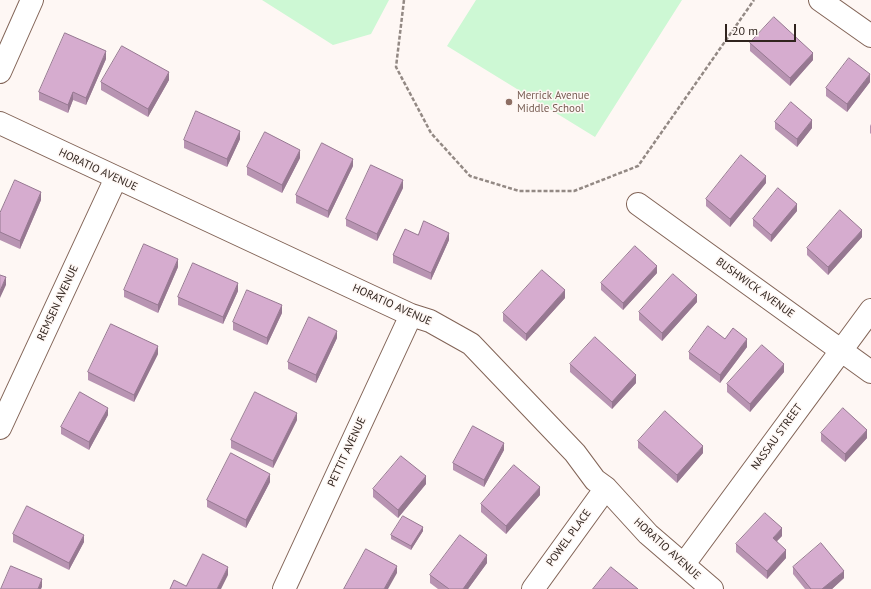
<!DOCTYPE html>
<style>
body{margin:0}
#map{position:relative;width:871px;height:589px;overflow:hidden;background:#fef7f4;font-family:"PT Sans",sans-serif}
canvas{display:block}
.scale{position:absolute;left:725px;top:24px;width:71px;height:18px;box-sizing:border-box;border:2px solid #30241e;border-top:0;padding-left:5px;font-size:12px;line-height:14px;white-space:nowrap;color:#30241e;-webkit-text-stroke:3px #fef7f4;paint-order:stroke}
</style>
<div id="map">
<canvas width="871" height="589"></canvas>
<div class="scale">20 m</div>
</div>
<script>
const g = document.querySelector('canvas').getContext('2d');
g.lineJoin = 'round';
function fill(path, color) { g.fillStyle = color; g.fill(path, 'evenodd'); }
function strokePath(path, color, width, dash) { g.strokeStyle = color; g.lineWidth = width; g.lineCap = dash ? 'butt' : 'round'; g.setLineDash(dash || []); g.stroke(path); }
function label(font, color, halo, rows, align = 'center') {
  g.font = font + ' "PT Sans",sans-serif'; g.lineWidth = 3; g.setLineDash([]); g.textBaseline = 'middle'; g.strokeStyle = halo; g.fillStyle = color; for (const [text, x, y, turn = 0] of rows) {
    g.save(); g.translate(x, y); g.rotate((+turn || 0) * Math.PI / 180); g.textAlign = isNaN(turn) ? turn : align; if (halo) g.strokeText(text, 0, 0); g.fillText(text, 0, 0); g.restore();
  }
}
fill(new Path2D(`
 M262,0H389L371,34L333,45Z
 M476,0H682L595,137L447,46Z`), '#cdf8d4');
const street = new Path2D(`
 M820,0L871,36
 M0,72L32,0
 M0,123L411,315L430,321L471,344L575,453L595,480L606,488L648,534L712,589
 M638,204L871,372
 M0,428L116,178
 M684,564L871,310
 M284,589L411,315
 M533,589L606,488`);
strokePath(street, '#826457', 24);
strokePath(new Path2D(`
 M404,0L396,67L431,133L470,176L519,191H574L638,166L754,0`), '#938984', 2.5, [4, 2]);
strokePath(street, '#fff', 22);
fill(new Path2D(`
 M750,43L813,60L790,86L750,51Z
 M106,59L86,105L73,100L68,113L39,100V92Z
 M169,80L148,117L101,90V82Z
 M870,82L847,112L826,96V88Z
 M775,122L812,128L797,147L775,129Z
 M871,124V134L870,133V126Z
 M240,139L227,167L184,148V140Z
 M300,158L282,193L247,175V167Z
 M353,166L328,218L296,203V195Z
 M766,183L730,227L706,206V199Z
 M403,188L377,241L346,226V219Z
 M41,200L20,249L0,240V213Z
 M797,211L771,242L753,226V219Z
 M418,235L449,240L431,280L393,263V255Z
 M862,237L828,275L807,255V248Z
 M178,267L158,313L124,297V290Z
 M657,273L623,310L601,290V283Z
 M238,291L223,324L178,305V297Z
 M565,298L526,341L503,321V313Z
 M697,302L662,341L639,320V312Z
 M282,313L267,345L233,330V322Z
 M337,338L316,383L288,369V362Z
 M725,339L747,347L720,383L689,359V352Z
 M158,354L134,402L88,380V372Z
 M570,364L636,383L612,409L570,372Z
 M784,372L750,412L727,392V384Z
 M108,415L89,450L61,434V427Z
 M297,420L273,468L231,448V440Z
 M821,433L867,438L845,462L821,441Z
 M638,441L703,453L677,483L638,448Z
 M504,450L484,487L453,470V463Z
 M270,482L246,528L207,507V500Z
 M426,484L398,518L373,497V489Z
 M540,495L506,534L481,512V504Z
 M423,531L411,550L391,539V535Z
 M13,534L84,542L69,570L13,542Z
 M782,536L777,541L786,558L767,579L736,552V544Z
 M487,563L468,589H438L430,583V575Z
 M793,567L844,578L832,589H805L793,574Z`), '#b894b2');
fill(new Path2D(`
 M106,51V59L86,105V98Z
 M813,53V60L790,86V78Z
 M169,72V80L148,117V109Z
 M870,74V82L847,112V104Z
 M73,92V100L68,113V105Z
 M812,120V128L797,147V139Z
 M240,131V139L227,167V159Z
 M300,150V158L282,193V185Z
 M353,159V166L328,218V211Z
 M766,176V183L730,227V219Z
 M403,180V188L377,241V234Z
 M41,192V200L20,249V241Z
 M797,204V211L771,242V235Z
 M862,230V237L828,275V267Z
 M449,233V240L431,280V273Z
 M178,259V267L158,313V305Z
 M657,266V273L623,310V303Z
 M6,277V285L0,298V291Z
 M238,283V291L223,324V317Z
 M565,290V298L526,341V334Z
 M697,295V302L662,341V333Z
 M282,305V313L267,345V338Z
 M337,331V338L316,383V375Z
 M747,339V347L720,383V375Z
 M158,346V354L134,402V395Z
 M784,364V372L750,412V404Z
 M636,375V383L612,409V402Z
 M108,408V415L89,450V442Z
 M297,413V420L273,468V461Z
 M867,430V438L845,462V454Z
 M504,443V450L484,487V480Z
 M703,446V453L677,483V475Z
 M270,474V482L246,528V520Z
 M426,476V484L398,518V510Z
 M540,487V495L506,534V526Z
 M423,527V531L411,550V546Z
 M782,528V536L773,545V538Z
 M84,535V542L69,570V563Z
 M786,550V558L767,579V571Z
 M487,555V563L468,589H463Z
 M397,566V573L388,589H384Z
 M228,567V575L221,589H217Z
 M844,571V578L832,589H822Z
 M42,579V587L41,589H38Z`), '#967891');
const building = new Path2D(`
 M774,17L813,53L790,78L750,43Z
 M65,33L106,51L86,98L73,92L68,105L39,92Z
 M122,46L169,72L148,109L101,82Z
 M849,58L870,74L847,104L826,88Z
 M791,102L812,120L797,139L775,122Z
 M196,111L240,131L227,159L184,140Z
 M265,132L300,150L282,185L247,167Z
 M322,143L353,159L328,211L296,195Z
 M741,155L766,176L730,219L706,199Z
 M371,165L403,180L377,234L346,219Z
 M15,180L41,192L20,241L0,232V213Z
 M778,188L797,204L771,235L753,219Z
 M840,210L862,230L828,267L807,248Z
 M424,221L449,233L431,273L393,255L405,229L418,235Z
 M144,244L178,259L158,305L124,290Z
 M635,246L657,266L623,303L601,283Z
 M193,263L238,283L223,317L178,297Z
 M542,270L565,290L526,334L503,313Z
 M673,274L697,295L662,333L639,312Z
 M0,275L6,277L0,291Z
 M247,290L282,305L267,338L233,322Z
 M309,317L337,331L316,375L288,362Z
 M111,324L158,346L134,395L88,372Z
 M708,326L725,339L733,328L747,339L720,375L689,352Z
 M595,337L636,375L612,402L570,364Z
 M762,345L784,364L750,404L727,384Z
 M80,392L108,408L89,442L61,427Z
 M255,392L297,413L273,461L231,440Z
 M843,408L867,430L845,454L821,433Z
 M665,411L703,446L677,475L638,441Z
 M473,426L504,443L484,480L453,463Z
 M231,453L270,474L246,520L207,500Z
 M401,456L426,476L398,510L373,489Z
 M514,465L540,487L506,526L481,504Z
 M27,506L84,535L69,563L13,534Z
 M765,513L782,528L773,538L786,550L767,571L736,544Z
 M403,516L423,527L411,546L391,535Z
 M460,535L487,555L463,589H449L430,575Z
 M821,543L844,571L822,589H811L793,567Z
 M366,549L397,566L384,589H344Z
 M203,554L228,567L217,589H170L174,580L186,586Z
 M11,566L42,579L38,589H1Z
 M611,567L638,589H593Z`);
fill(building, '#d6accf');
strokePath(building, '#967891', 1);
for (const [x, y, r, color] of [
 [509,102,4,"#8d6e63"]
]) { const dot = new Path2D(); dot.arc(x, y, r, 0, 2 * Math.PI); g.fillStyle = color; g.fill(dot); strokePath(dot, '#fef7f4', 1.5); }
label('11px', '#785e54', '#fef7f4', [
 ["Merrick Avenue",517,96],
 ["Middle School",517,109]
], 'left');
label('11px', '#30241e', '#fef7f4', [
 ["HORATIO AVENUE",98,170,25],
 ["BUSHWICK AVENUE",755,288,36],
 ["REMSEN AVENUE",58,303,-65],
 ["HORATIO AVENUE",392,305,24],
 ["NASSAU STREET",777,437,-54],
 ["PETTIT AVENUE",347,452,-65],
 ["POWEL PLACE",569,538,-54],
 ["HORATIO AVENUE",667,549,42]
]);
</script>
